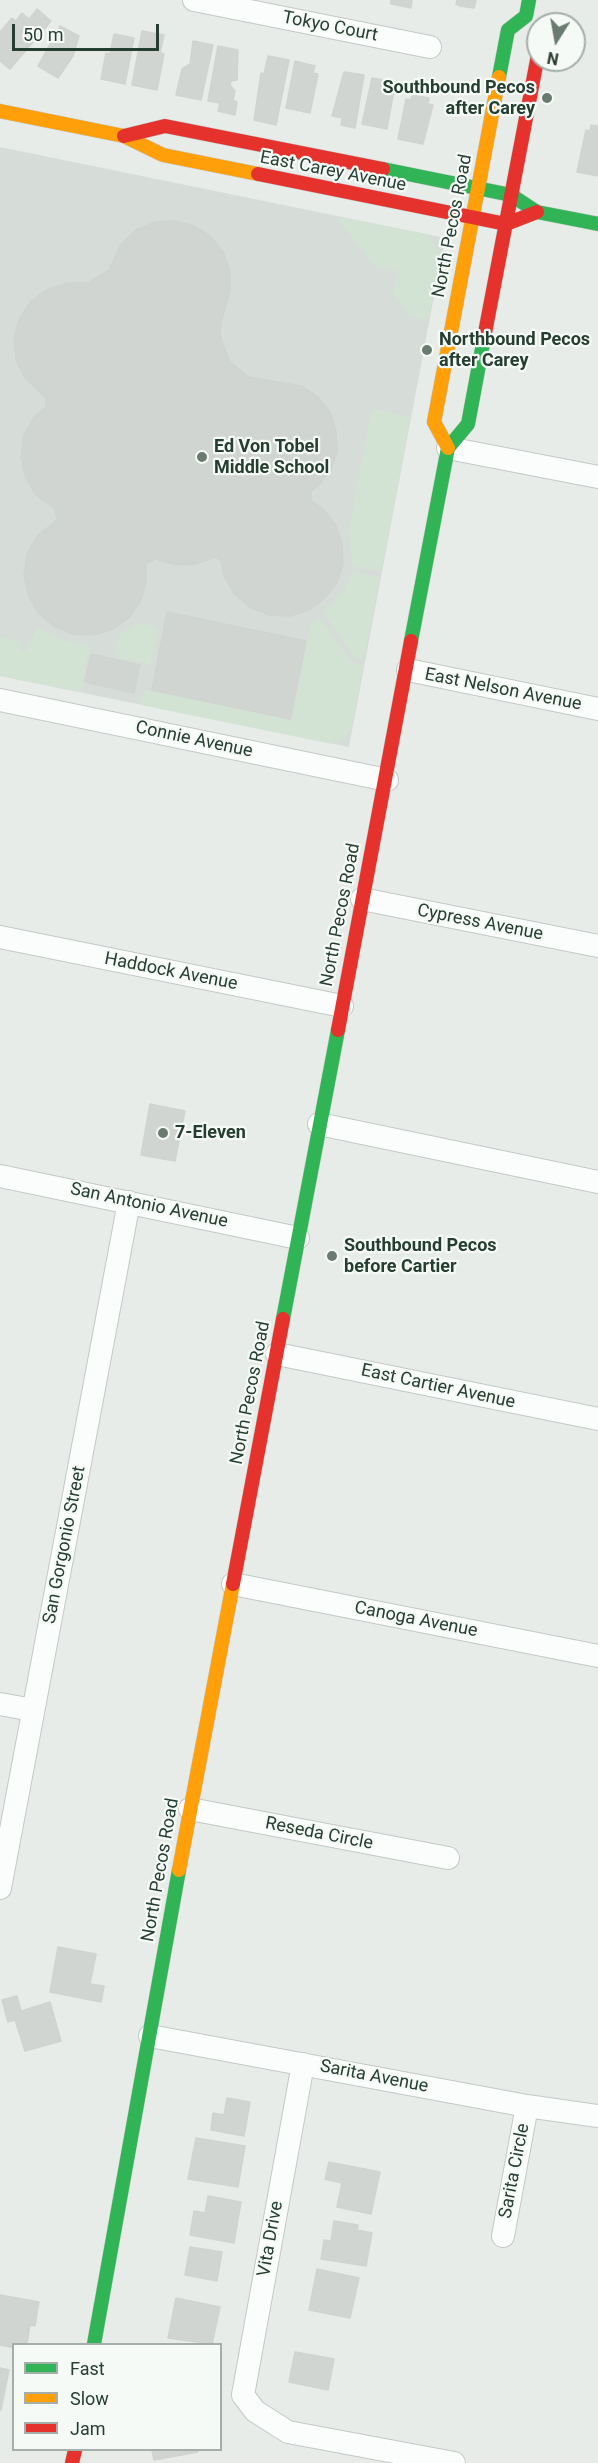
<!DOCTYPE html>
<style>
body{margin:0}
#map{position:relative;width:598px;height:2463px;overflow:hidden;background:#e7ece9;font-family:Roboto,sans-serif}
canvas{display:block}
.legend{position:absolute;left:12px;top:2343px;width:210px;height:108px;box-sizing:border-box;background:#f6faf7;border:2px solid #a3afa8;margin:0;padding:8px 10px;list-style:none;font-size:18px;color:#263e32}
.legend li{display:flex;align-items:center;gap:12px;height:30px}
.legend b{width:30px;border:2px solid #a3afa8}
.north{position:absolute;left:526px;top:12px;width:60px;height:60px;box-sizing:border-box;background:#f6faf7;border:2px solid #a3afa8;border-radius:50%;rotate:191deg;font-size:16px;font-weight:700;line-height:24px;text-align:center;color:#263e32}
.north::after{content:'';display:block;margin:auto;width:21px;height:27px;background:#6a7b72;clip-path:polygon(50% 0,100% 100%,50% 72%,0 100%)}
.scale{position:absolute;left:12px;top:24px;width:147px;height:27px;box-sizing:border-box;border:3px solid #263e32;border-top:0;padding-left:8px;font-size:18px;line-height:21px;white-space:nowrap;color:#263e32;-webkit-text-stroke:4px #f6faf7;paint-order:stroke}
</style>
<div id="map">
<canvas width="598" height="2463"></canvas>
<ul class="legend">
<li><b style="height:8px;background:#30b455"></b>Fast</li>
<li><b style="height:8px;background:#ff9f0a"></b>Slow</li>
<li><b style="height:8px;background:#e5322d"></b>Jam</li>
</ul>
<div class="north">N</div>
<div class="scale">50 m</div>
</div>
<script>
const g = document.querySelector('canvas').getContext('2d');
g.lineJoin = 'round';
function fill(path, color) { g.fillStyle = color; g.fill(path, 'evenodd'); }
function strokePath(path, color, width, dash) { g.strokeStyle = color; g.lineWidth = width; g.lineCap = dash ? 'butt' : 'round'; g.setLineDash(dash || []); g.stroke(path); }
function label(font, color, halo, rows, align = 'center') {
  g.font = font + ' Roboto,sans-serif'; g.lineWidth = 4.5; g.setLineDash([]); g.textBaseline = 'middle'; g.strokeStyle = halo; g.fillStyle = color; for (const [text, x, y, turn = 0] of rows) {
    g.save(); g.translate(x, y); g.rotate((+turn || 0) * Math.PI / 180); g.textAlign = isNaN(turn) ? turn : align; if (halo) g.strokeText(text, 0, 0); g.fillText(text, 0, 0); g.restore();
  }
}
fill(new Path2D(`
 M0,147L445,238L349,747L0,676Z`), '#d6ddd8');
fill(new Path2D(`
 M337,217L427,234L441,256L428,319L410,316L393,293L398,270L373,265Z
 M372,409L410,417L381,571L353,566L349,530Z
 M352,572L379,577L364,659L355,657L324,613L346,589Z
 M319,618L352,663L363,665L351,729L344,738L332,744L141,705L144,690L292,720L311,625Z
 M137,623L158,627L150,664L115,657L119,636Z
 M38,627C55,639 69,644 90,645L80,692L0,676V637L22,642L20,650L25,652Z`), '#d2e3d3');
const building = new Path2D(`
 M391,0H412L411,8L391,4Z
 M457,0H476L474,8L460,6L456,4Z
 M37,9L51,21L10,69L0,61V32L12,18L16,21L22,13L29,19Z
 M60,26L79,36L73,56L58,78L38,66Z
 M142,31L164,35L160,53L164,54L157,90L132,85Z
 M114,34L134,38L125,84L101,79L106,53L110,54Z
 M193,41L213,45L201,100L176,95L182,69L190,64Z
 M218,46L238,50L237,80L231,81L230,85L235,91L233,100L237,102L235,115L218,111L220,103L208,101Z
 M268,56L289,60L276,125L254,120L261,73L264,74Z
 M295,61L315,66L313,73L318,74L310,113L286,108Z
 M344,72L364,75L355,128L341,125L342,118L332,116Z
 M372,78L391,81L389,89L394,90L387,129L362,124Z
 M412,95L429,98L428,104L433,105L423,144L398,139L406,99L411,100Z
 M591,125L598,126V176L577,172L586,130L590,131Z
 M175,221L194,226L211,237L223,252L230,271V291L221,323L220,336L230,362L249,377L301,386L318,397L330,412L336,431L337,451L331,470L319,485L311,491V500L324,510L336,526L342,544L343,564L337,583L325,598L309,610L290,616L269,615L250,607L234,594L224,576L221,560L215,557L196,564L175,565L156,559L146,563V583L140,602L129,618L113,629L94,635L73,634L54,626L38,613L28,595L24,575L27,554L37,536L57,520L55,509L35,494L25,476L21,456L24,435L34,417L46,407V398L25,378L16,359L14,338L20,318L31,301L48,289L68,283H88L109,270L121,244L136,230L155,222Z
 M167,612L306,641L290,719L152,690Z
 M91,654L140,665L134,693L85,682Z
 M150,1104L185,1111L175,1161L141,1155Z
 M58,1947L96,1954L90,1984L104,1986L101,2002L50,1992Z
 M17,1996L21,2011L50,2002L61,2041L25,2051L15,2020L8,2022L2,2000Z
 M227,2098L250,2102L244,2136L211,2130L213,2113L224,2115Z
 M196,2138L245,2146L238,2187L188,2179Z
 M329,2162L380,2172L371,2214L337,2207L342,2183L325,2179Z
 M208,2196L241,2202L234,2243L190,2235L194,2211L205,2213Z
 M334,2221L358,2225L357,2230L372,2233L366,2266L321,2259L324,2240L331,2241Z
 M190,2247L222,2252L217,2281L185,2275Z
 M317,2269L359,2278L350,2318L309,2310Z
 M0,2295L39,2302L35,2326L30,2325L27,2344H14V2348L0,2345Z
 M176,2298L220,2307L212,2344L168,2338Z
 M295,2352L334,2359L328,2390L289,2382Z
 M0,2368L9,2370L1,2410H0Z
 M152,2450H198V2452L154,2460Z`);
fill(building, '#d0d5d2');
strokePath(building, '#d0d4d1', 1.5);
const street = new Path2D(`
 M194,0L430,47
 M448,448L598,477
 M408,670L598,709
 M0,700L387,780
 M362,899L598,946
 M0,937L342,1006
 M319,1124L598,1182
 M0,1176L298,1238
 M277,1354L598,1419
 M233,1584L598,1656
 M0,1704L33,1710
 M190,1809L448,1858
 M0,1888L129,1202
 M150,2036L527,2106L598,2116
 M303,2064L243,2395L255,2411L288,2432L454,2463
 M503,2236L527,2106`);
const fast = new Path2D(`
 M499,77L508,30L526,16L529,0
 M383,169L511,195L537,212L598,224
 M411,641L448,448L468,424L484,338
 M283,1319L338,1030
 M94,2344L179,1870`);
const slow = new Path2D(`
 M0,111L124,136L163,155L258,174
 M448,448L434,422L499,77
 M179,1870L233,1584`);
const jam = new Path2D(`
 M124,136L165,126L383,169
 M258,174L506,224L537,212
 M484,338L538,55
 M338,1030L411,641
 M233,1584L283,1319
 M72,2463L75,2450`);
strokePath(street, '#c4c9c6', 24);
strokePath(fast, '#c3c9c6', 15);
strokePath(slow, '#c3c9c6', 15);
strokePath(jam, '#c3c9c6', 15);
strokePath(street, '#fbfcfc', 22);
strokePath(fast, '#30b455', 14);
strokePath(slow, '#ff9f0a', 14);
strokePath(jam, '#e5322d', 14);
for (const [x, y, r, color] of [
 [547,98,6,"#6a7b72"],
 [427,350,6,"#6a7b72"],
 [202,457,6,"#6a7b72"],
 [163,1133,6,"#6a7b72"],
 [332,1256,6,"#6a7b72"]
]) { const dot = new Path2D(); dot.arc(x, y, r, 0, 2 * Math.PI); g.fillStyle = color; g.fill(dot); strokePath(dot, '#f6faf7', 2); }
label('18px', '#263e32', '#f6faf7', [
 ["Tokyo Court",330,27,11],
 ["East Carey Avenue",333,172,11],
 ["North Pecos Road",453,226,-79],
 ["East Nelson Avenue",503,690,11],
 ["Connie Avenue",194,740,12],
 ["North Pecos Road",341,915,-79],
 ["Cypress Avenue",480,923,11],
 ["Haddock Avenue",171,972,11],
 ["San Antonio Avenue",149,1206,12],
 ["East Cartier Avenue",438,1387,12],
 ["North Pecos Road",251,1393,-79],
 ["San Gorgonio Street",65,1545,-79],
 ["Canoga Avenue",416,1620,11],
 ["Reseda Circle",319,1834,11],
 ["North Pecos Road",161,1870,-80],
 ["Sarita Avenue",374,2077,11],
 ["Sarita Circle",515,2171,-79],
 ["Vita Drive",271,2239,-80]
]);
label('bold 18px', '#263e32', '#f6faf7', [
 ["Southbound Pecos",535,88,"right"],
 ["after Carey",535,109,"right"],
 ["Northbound Pecos",439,340],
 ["after Carey",439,361],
 ["Ed Von Tobel",214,447],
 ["Middle School",214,468],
 ["7-Eleven",175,1133],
 ["Southbound Pecos",344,1246],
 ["before Cartier",344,1267]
], 'left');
</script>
